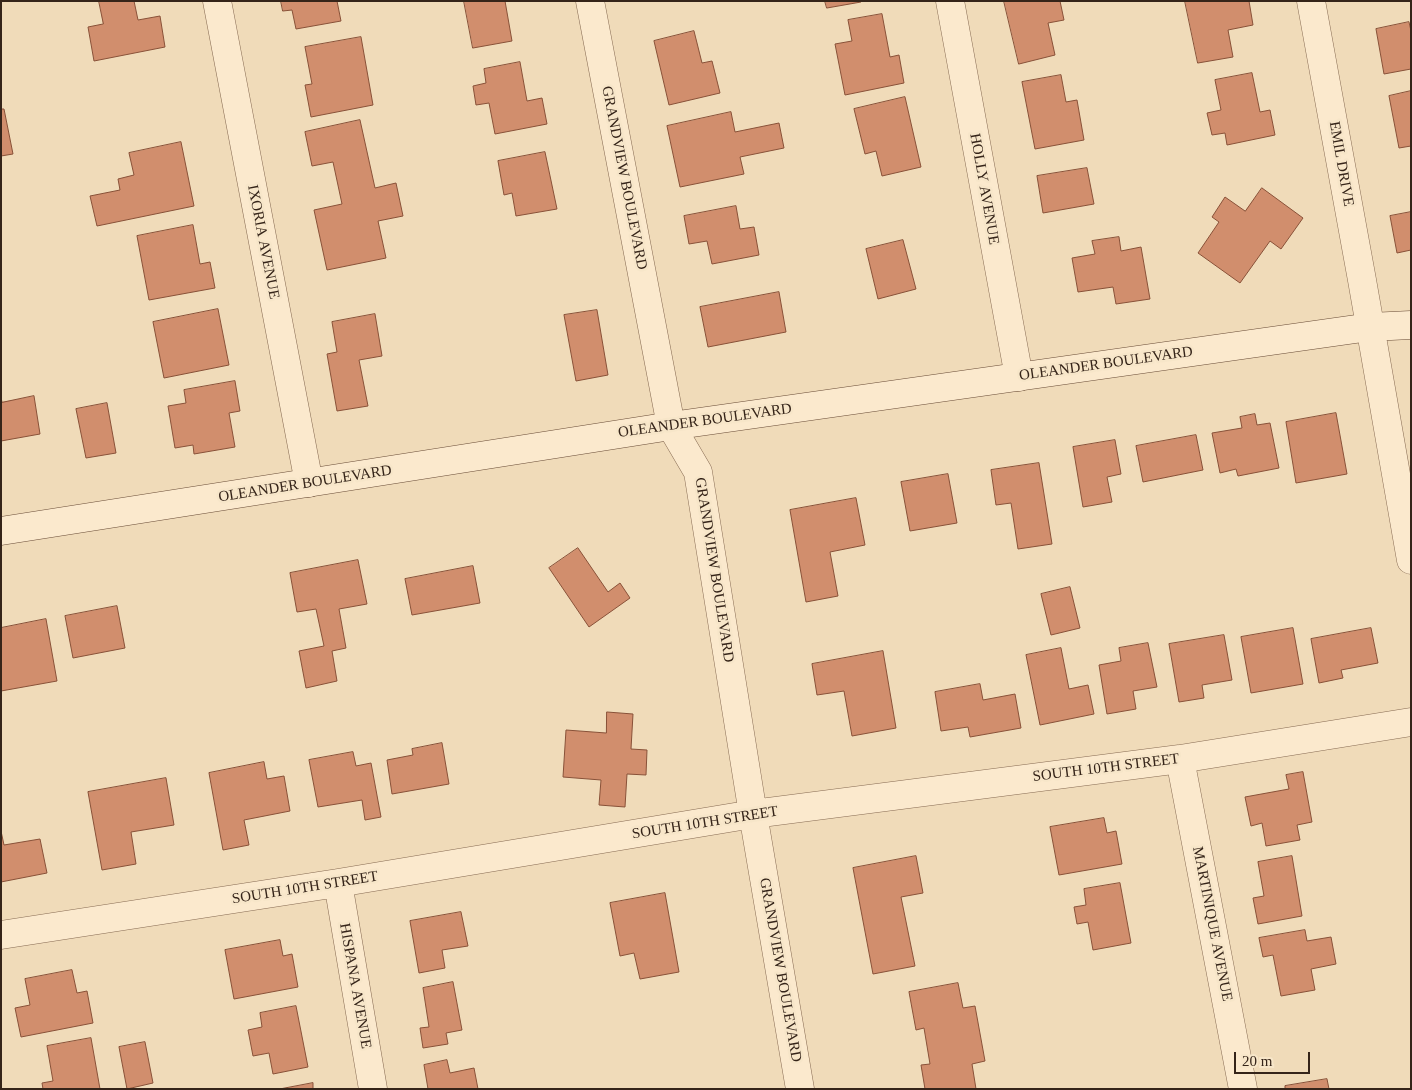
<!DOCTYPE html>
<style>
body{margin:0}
#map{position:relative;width:1412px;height:1090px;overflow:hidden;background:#f0dbb9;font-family:Georgia,serif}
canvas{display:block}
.frame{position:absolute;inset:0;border:2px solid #352419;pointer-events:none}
.scale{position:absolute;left:1234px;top:1052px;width:76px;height:22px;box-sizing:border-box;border:2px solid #352419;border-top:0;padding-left:6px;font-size:15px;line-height:18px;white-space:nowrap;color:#352419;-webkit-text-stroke:4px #f7e6c9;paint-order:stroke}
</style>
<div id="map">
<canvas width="1412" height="1090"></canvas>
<div class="frame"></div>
<div class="scale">20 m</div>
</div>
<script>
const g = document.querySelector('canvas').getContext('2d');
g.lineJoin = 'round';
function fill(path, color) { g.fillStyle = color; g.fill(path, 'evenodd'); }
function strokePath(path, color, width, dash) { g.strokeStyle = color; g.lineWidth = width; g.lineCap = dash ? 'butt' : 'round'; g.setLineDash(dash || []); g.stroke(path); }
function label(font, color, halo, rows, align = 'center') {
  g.font = font + ' Georgia,serif'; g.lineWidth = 5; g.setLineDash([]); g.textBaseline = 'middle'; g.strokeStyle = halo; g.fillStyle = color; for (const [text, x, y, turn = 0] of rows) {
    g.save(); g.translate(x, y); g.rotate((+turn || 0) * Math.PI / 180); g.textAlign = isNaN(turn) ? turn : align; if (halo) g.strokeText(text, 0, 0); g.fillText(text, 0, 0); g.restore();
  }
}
const building = new Path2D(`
 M99,1H134L138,20L160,16L165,47L94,61L88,27L103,24Z
 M281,1H337L341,21L296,29L292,10L283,11Z
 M464,1H505L512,41L473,48Z
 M825,1H861V2L827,8Z
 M1004,1H1060L1064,20L1048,23L1055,55L1019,64Z
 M1185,1H1249L1253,25L1228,30L1233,57L1198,63Z
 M882,14L890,57L899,55L904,83L845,95L835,44L852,41L848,20Z
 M1409,22L1411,31V69L1384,74L1376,29Z
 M694,31L702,63L712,61L720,93L669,105L654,41Z
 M361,37L373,105L311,117L305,85L312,84L305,47Z
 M520,62L527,101L542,98L547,124L495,134L489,103L476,105L473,86L486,83L484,69Z
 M1252,73L1260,112L1270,110L1275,135L1227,145L1225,133L1212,135L1207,113L1221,110L1215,80Z
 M1061,75L1066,102L1077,100L1084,140L1035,149L1022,82Z
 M1411,91V146L1399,148L1389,96Z
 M905,97L921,167L882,176L876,151L865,154L854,109Z
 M1,109H4L13,154L1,156Z
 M731,112L735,132L779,123L784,148L740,157L744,174L680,187L667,126Z
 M360,120L375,188L396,183L403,216L378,221L386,258L327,270L314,210L342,204L333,162L312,166L305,132Z
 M181,142L194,206L97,226L90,196L120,190L118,179L134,175L129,153Z
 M545,152L557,209L516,216L512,193L504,195L498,161Z
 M1087,168L1094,204L1043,213L1037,176Z
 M1262,188L1303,218L1281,249L1270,241L1240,283L1198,253L1219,222L1212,217L1225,197L1245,211Z
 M736,206L740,229L754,227L759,255L712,264L707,241L689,244L684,216Z
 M1411,212V250L1397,253L1390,216Z
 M193,225L200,264L210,262L215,288L149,300L137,236Z
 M1119,237L1121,251L1141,247L1150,299L1116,304L1113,287L1078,292L1072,258L1095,254L1092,241Z
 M903,240L916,289L878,299L866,249Z
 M779,292L786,332L708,347L700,307Z
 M218,309L229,365L164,378L153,322Z
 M597,310L608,375L576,381L564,315Z
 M375,314L382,356L359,360L368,406L337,411L327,354L337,352L332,322Z
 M235,381L240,411L229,413L235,447L194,454L193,445L175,448L168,406L186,403L184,390Z
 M34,396L40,434L1,441V398L2,402Z
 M107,403L116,453L86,458L76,409Z
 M1336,413L1347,474L1296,483L1286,422Z
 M1255,414L1257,425L1270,423L1279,468L1238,476L1236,469L1220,473L1212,433L1242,428L1240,417Z
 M1196,435L1203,470L1143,482L1136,446Z
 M1115,440L1121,474L1107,477L1112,502L1083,507L1073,447Z
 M1039,463L1052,544L1018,549L1011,503L996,505L991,470Z
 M948,474L957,523L910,531L901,482Z
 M856,498L865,545L830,552L838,596L806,602L790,510Z
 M578,548L608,592L620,583L630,598L589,627L549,568Z
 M358,560L367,604L339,609L346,648L332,651L337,681L306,688L299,651L324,646L316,609L297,612L290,573Z
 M473,566L480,603L412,615L405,579Z
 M1070,587L1080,628L1051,635L1041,594Z
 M117,606L125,648L73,658L65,616Z
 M46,619L57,681L1,691V628Z
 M1293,628L1303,684L1251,693L1241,637Z
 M1371,628L1378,663L1341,670L1343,678L1319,683L1311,639Z
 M1224,635L1232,680L1202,685L1204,698L1179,702L1169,644Z
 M1148,643L1157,687L1133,691L1136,709L1107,714L1099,665L1121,661L1119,648Z
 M1061,648L1069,689L1088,685L1094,714L1040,725L1026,655Z
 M883,651L896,728L852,736L844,691L817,695L812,664Z
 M980,684L983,700L1015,694L1021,728L970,737L968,727L941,731L935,692Z
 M607,712L633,714L631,749L647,750L646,775L627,774L625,807L599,805L601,780L563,777L566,730L606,733Z
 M442,743L449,784L392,794L387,760L413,755L412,749Z
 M353,752L356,766L371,763L381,817L365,820L362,800L318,807L309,760Z
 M264,762L267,779L284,776L290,811L244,820L249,845L223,850L209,773Z
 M1303,772L1312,822L1297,825L1300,840L1266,846L1262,823L1251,826L1245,797L1289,789L1286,775Z
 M166,778L174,825L131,832L136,864L102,870L88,792Z
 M1104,818L1107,833L1116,831L1122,864L1059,875L1050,827Z
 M1,831L4,845L40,839L47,873L1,882Z
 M916,856L923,893L901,897L915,966L873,974L853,868Z
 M1292,856L1302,916L1258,924L1253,898L1264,896L1258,862Z
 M1120,883L1131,943L1093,950L1088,922L1077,924L1074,907L1086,905L1084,889Z
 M665,893L679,972L640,979L634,953L620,956L610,903Z
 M461,912L468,946L442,950L445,968L419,973L410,921Z
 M1305,930L1307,941L1331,937L1336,964L1311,969L1315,990L1281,996L1273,955L1263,957L1259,938Z
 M280,940L283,956L292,954L298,987L234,999L225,950Z
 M72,970L77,993L87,991L93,1023L21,1037L15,1008L30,1005L25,979Z
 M453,982L462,1030L446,1033L448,1044L423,1048L420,1028L429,1027L423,988Z
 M958,983L963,1008L975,1006L985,1061L972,1064L976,1089H925L921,1065L930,1064L924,1028L916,1030L909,992Z
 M296,1006L308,1067L273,1074L269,1053L253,1056L248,1030L262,1027L260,1013Z
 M91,1038L100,1089H43L42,1083L53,1081L47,1046Z
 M145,1042L153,1083L127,1089L119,1047Z
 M447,1060L450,1073L474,1068L478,1089H428L424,1065Z
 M1327,1079L1329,1089H1285V1086Z
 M313,1083V1089H280Z`);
fill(building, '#d18e6d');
strokePath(building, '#885138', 1);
const street = new Path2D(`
 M217,1L309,483
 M590,1L671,426L698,472L753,814L800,1089
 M950,1L1019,377
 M1311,1L1362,280L1411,560
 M1180,759L1243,1089
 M338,883L373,1089
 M1,935L338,883L753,814L1180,759L1411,722`);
const secondary = new Path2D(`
 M1,531L671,426L1370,327L1411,325`);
strokePath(street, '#876b53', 29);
strokePath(secondary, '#694c37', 29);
strokePath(street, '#fbe9cd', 28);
strokePath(secondary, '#fbe9cd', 28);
label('15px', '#352419', '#f7e6c9', [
 ["EMIL DRIVE",1341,164,80],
 ["GRANDVIEW BOULEVARD",624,178,79],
 ["HOLLY AVENUE",984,189,80],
 ["IXORIA AVENUE",263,242,79],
 ["OLEANDER BOULEVARD",1106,364,-8],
 ["OLEANDER BOULEVARD",705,421,-8],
 ["OLEANDER BOULEVARD",305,484,-9],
 ["GRANDVIEW BOULEVARD",714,570,81],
 ["SOUTH 10TH STREET",1106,768,-7],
 ["SOUTH 10TH STREET",705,823,-9],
 ["SOUTH 10TH STREET",305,888,-9],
 ["MARTINIQUE AVENUE",1212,924,79],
 ["GRANDVIEW BOULEVARD",780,970,80],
 ["HISPANA AVENUE",355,986,80]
]);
</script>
